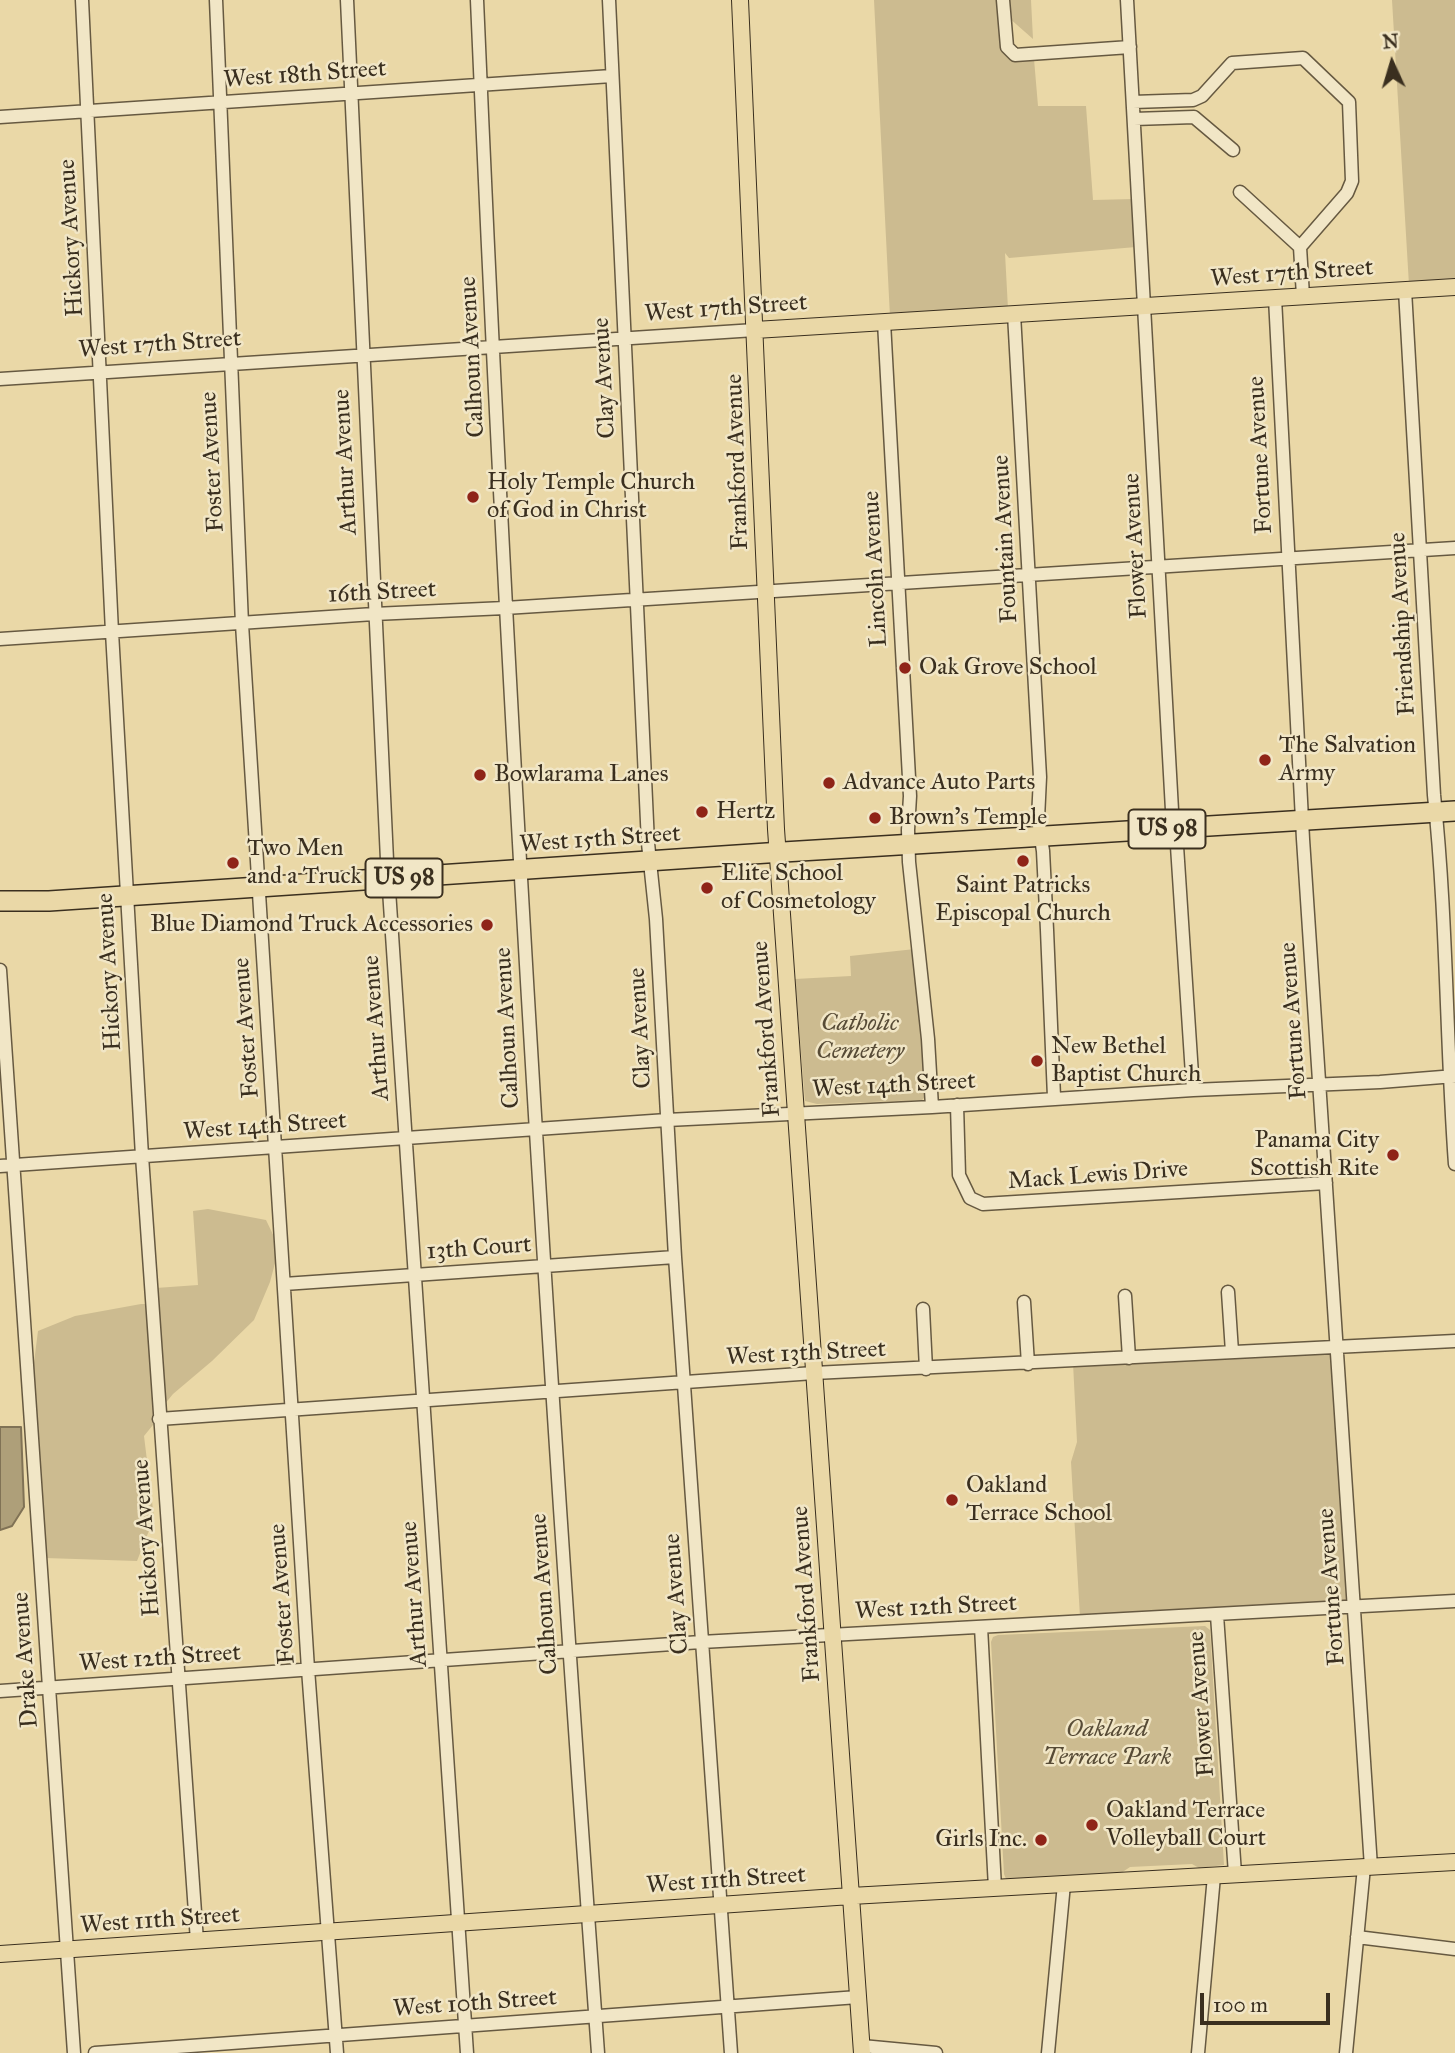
<!DOCTYPE html>
<style>
body{margin:0}
#map{position:relative;width:1455px;height:2053px;overflow:hidden;background:#ead8a7;font-family:"IM FELL Great Primer",serif}
canvas{display:block}
.north{position:absolute;left:1357px;top:28px;width:70px;height:70px;-webkit-text-stroke:5px #f1e6c6;paint-order:stroke;rotate:356deg;font-size:19px;font-weight:700;line-height:28px;text-align:center;color:#3a2f1f}
.north::after{content:'';display:block;margin:auto;width:24px;height:32px;background:#3a2f1f;clip-path:polygon(50% 0,100% 100%,50% 72%,0 100%)}
.scale{position:absolute;left:1200px;top:1993px;width:130px;height:32px;box-sizing:border-box;border:4px solid #3a2f1f;border-top:0;padding-left:9px;font-size:21px;line-height:24px;white-space:nowrap;color:#3a2f1f;-webkit-text-stroke:5px #f1e6c6;paint-order:stroke}
</style>
<div id="map">
<canvas width="1455" height="2053"></canvas>
<div class="north">N</div>
<div class="scale">100 m</div>
</div>
<script>
const g = document.querySelector('canvas').getContext('2d');
g.lineJoin = 'round';
function fill(path, color) { g.fillStyle = color; g.fill(path, 'evenodd'); }
function strokePath(path, color, width, dash) { g.strokeStyle = color; g.lineWidth = width; g.lineCap = dash ? 'butt' : 'round'; g.setLineDash(dash || []); g.stroke(path); }
function label(font, color, halo, rows, align = 'center') {
  g.font = font + ' "IM FELL Great Primer",serif'; g.lineWidth = 5; g.setLineDash([]); g.textBaseline = 'middle'; g.strokeStyle = halo; g.fillStyle = color; for (const [text, x, y, turn = 0] of rows) {
    g.save(); g.translate(x, y); g.rotate((+turn || 0) * Math.PI / 180); g.textAlign = isNaN(turn) ? turn : align; if (halo) g.strokeText(text, 0, 0); g.fillText(text, 0, 0); g.restore();
  }
}
fill(new Path2D(`
 M874,0H998L1003,47L1034,59L1038,106H1086L1093,200L1134,199L1136,247L1009,258L1005,253L1008,309L890,317Z
 M1007,0H1031L1033,39L1008,17Z
 M1392,0H1455V282L1409,285Z
 M915,949L929,1093L922,1100L817,1104L805,1101L795,979L851,976L850,956Z
 M208,1209L266,1220L278,1245V1252L270,1282L254,1320L212,1361L173,1394L164,1405L156,1288L198,1285L193,1211Z
 M141,1304H149L157,1420L144,1436L154,1518L137,1561L45,1558L32,1378L38,1331L75,1316Z
 M1329,1351L1333,1354L1348,1599L1347,1602L1080,1617L1071,1462L1077,1442L1073,1363Z
 M1205,1626L1210,1630L1224,1865L1199,1868L1192,1864L1130,1867L1121,1873L1006,1879L1004,1874L991,1642L993,1637L998,1635Z`), '#ccbb90');
const water = new Path2D(`
 M0,1427H21L24,1507L12,1526L0,1530Z`);
fill(water, '#ae9f79');
strokePath(water, '#807255', 2);
const minor = new Path2D(`
 M82,0L112,632L142,1156L197,1941
 M216,0L242,624L308,1669L337,2053
 M347,0L387,860L467,2053
 M477,0C506,685 548,1369 598,2053
 M609,0L648,843L656,919L675,1257L731,2053
 M1003,0L1007,47L1015,55L1130,47
 M1127,0L1172,810L1177,846L1193,1090
 M1133,102L1193,100L1202,96L1232,63L1303,58L1349,102L1352,181L1347,193L1300,247L1303,296
 M0,117L612,76
 M1134,119L1194,117L1233,150
 M1240,192L1300,247
 M1405,290L1434,795C1447,917 1446,1041 1455,1164
 M1275,298L1303,839L1371,1867
 M1014,314L1040,777L1038,819L1043,851L1047,930L1054,1097
 M884,322L910,796L908,830L909,862L928,1039L932,1107
 M0,379L755,330
 M0,639L374,614L505,608L1455,548
 M0,970L74,2053
 M957,1105L959,1175L970,1198L983,1204L1326,1183
 M0,1166L667,1120L932,1107L1193,1090L1380,1082L1455,1076
 M284,1284L675,1257
 M1228,1292L1232,1352
 M1125,1296L1129,1358
 M1024,1302L1028,1364
 M923,1309L926,1369
 M159,1419L814,1373L1455,1341
 M1217,1615L1235,1874
 M981,1627L995,1888
 M0,1691L701,1642L1455,1601
 M1357,1937L1455,1949
 M862,2046L936,2053
 M95,2053L858,1997
 M1048,2053L1064,1884
 M1198,2053L1214,1876
 M1346,2053L1364,1867`);
const major = new Path2D(`
 M740,0L776,829L862,2053
 M755,330L1455,287
 M0,1954L851,1896L1455,1862`);
const highway = new Path2D(`
 M0,901H49L767,853L1455,811`);
strokePath(minor, '#665941', 15);
strokePath(major, '#3a2f1f', 18);
strokePath(highway, '#3a2f1f', 22);
strokePath(minor, '#f1e6c6', 12);
strokePath(major, '#ead8a7', 16);
strokePath(highway, '#ead8a7', 19);
for (const [x, y, r, color] of [
 [473,497,7,"#8f2418"],
 [905,668,7,"#8f2418"],
 [1265,760,7,"#8f2418"],
 [480,775,7,"#8f2418"],
 [829,783,7,"#8f2418"],
 [702,812,7,"#8f2418"],
 [875,818,7,"#8f2418"],
 [1023,861,7,"#8f2418"],
 [233,863,7,"#8f2418"],
 [707,888,7,"#8f2418"],
 [487,925,7,"#8f2418"],
 [1037,1061,7,"#8f2418"],
 [1393,1155,7,"#8f2418"],
 [952,1500,7,"#8f2418"],
 [1092,1825,7,"#8f2418"],
 [1041,1840,7,"#8f2418"]
]) { const dot = new Path2D(); dot.arc(x, y, r, 0, 2 * Math.PI); g.fillStyle = color; g.fill(dot); strokePath(dot, '#f1e6c6', 2.5); }
for (const [x, y, w] of [
 [1167,829,77],
 [404,878,77]
]) { const box = new Path2D(); box.roundRect(x - w / 2, y - 19.5, w, 39, 5); g.fillStyle = '#f1e6c6'; g.fill(box); strokePath(box, '#3a2f1f', 2); }
label('bold 23px', '#3a2f1f', null, [
 ["US 98",1167,829],
 ["US 98",404,878]
]);
label('24px', '#3a2f1f', '#f1e6c6', [
 ["West 18th Street",305,75,-4],
 ["Hickory Avenue",72,238,-93],
 ["West 17th Street",1292,274,-4],
 ["West 17th Street",726,309,-4],
 ["West 17th Street",160,345,-4],
 ["Calhoun Avenue",473,357,-93],
 ["Clay Avenue",605,378,-93],
 ["Fortune Avenue",1261,455,-93],
 ["Foster Avenue",213,462,-93],
 ["Arthur Avenue",346,462,-93],
 ["Frankford Avenue",738,462,-92],
 ["Fountain Avenue",1006,539,-93],
 ["Flower Avenue",1136,546,-93],
 ["Lincoln Avenue",876,569,-93],
 ["16th Street",382,593,-3],
 ["Friendship Avenue",1403,624,-93],
 ["West 15th Street",600,840,-4],
 ["Hickory Avenue",110,972,-93],
 ["Fortune Avenue",1294,1021,-94],
 ["Foster Avenue",247,1028,-94],
 ["Arthur Avenue",377,1028,-94],
 ["Calhoun Avenue",508,1028,-93],
 ["Clay Avenue",641,1028,-93],
 ["Frankford Avenue",767,1029,-94],
 ["West 14th Street",894,1086,-3],
 ["West 14th Street",265,1127,-4],
 ["Mack Lewis Drive",1098,1176,-4],
 ["13th Court",479,1249,-4],
 ["West 13th Street",806,1354,-3],
 ["Hickory Avenue",147,1538,-94],
 ["Fortune Avenue",1332,1587,-94],
 ["Foster Avenue",283,1594,-94],
 ["Arthur Avenue",415,1594,-94],
 ["Calhoun Avenue",545,1594,-94],
 ["Clay Avenue",677,1594,-94],
 ["Frankford Avenue",807,1594,-94],
 ["West 12th Street",936,1608,-3],
 ["West 12th Street",160,1659,-4],
 ["Drake Avenue",26,1660,-94],
 ["Flower Avenue",1202,1704,-94],
 ["West 11th Street",726,1881,-4],
 ["West 11th Street",160,1921,-4],
 ["West 10th Street",475,2004,-4]
]);
label('24px', '#3a2f1f', '#f1e6c6', [
 ["Holy Temple Church",487,483],
 ["of God in Christ",487,511],
 ["Oak Grove School",919,668],
 ["The Salvation",1279,746],
 ["Army",1279,774],
 ["Bowlarama Lanes",494,775],
 ["Advance Auto Parts",843,783],
 ["Hertz",716,812],
 ["Brown's Temple",889,818],
 ["Two Men",247,849],
 ["and a Truck",247,877],
 ["Elite School",721,874],
 ["of Cosmetology",721,902],
 ["Saint Patricks",1023,886,"center"],
 ["Episcopal Church",1023,914,"center"],
 ["Blue Diamond Truck Accessories",473,925,"right"],
 ["New Bethel",1051,1047],
 ["Baptist Church",1051,1075],
 ["Panama City",1379,1141,"right"],
 ["Scottish Rite",1379,1169,"right"],
 ["Oakland",966,1486],
 ["Terrace School",966,1514],
 ["Oakland Terrace",1106,1811],
 ["Volleyball Court",1106,1839],
 ["Girls Inc.",1027,1840,"right"]
], 'left');
label('italic 24px', '#574b36', '#f1e6c6', [
 ["Catholic",860,1024],
 ["Cemetery",860,1052],
 ["Oakland",1107,1730],
 ["Terrace Park",1107,1758]
]);
</script>
